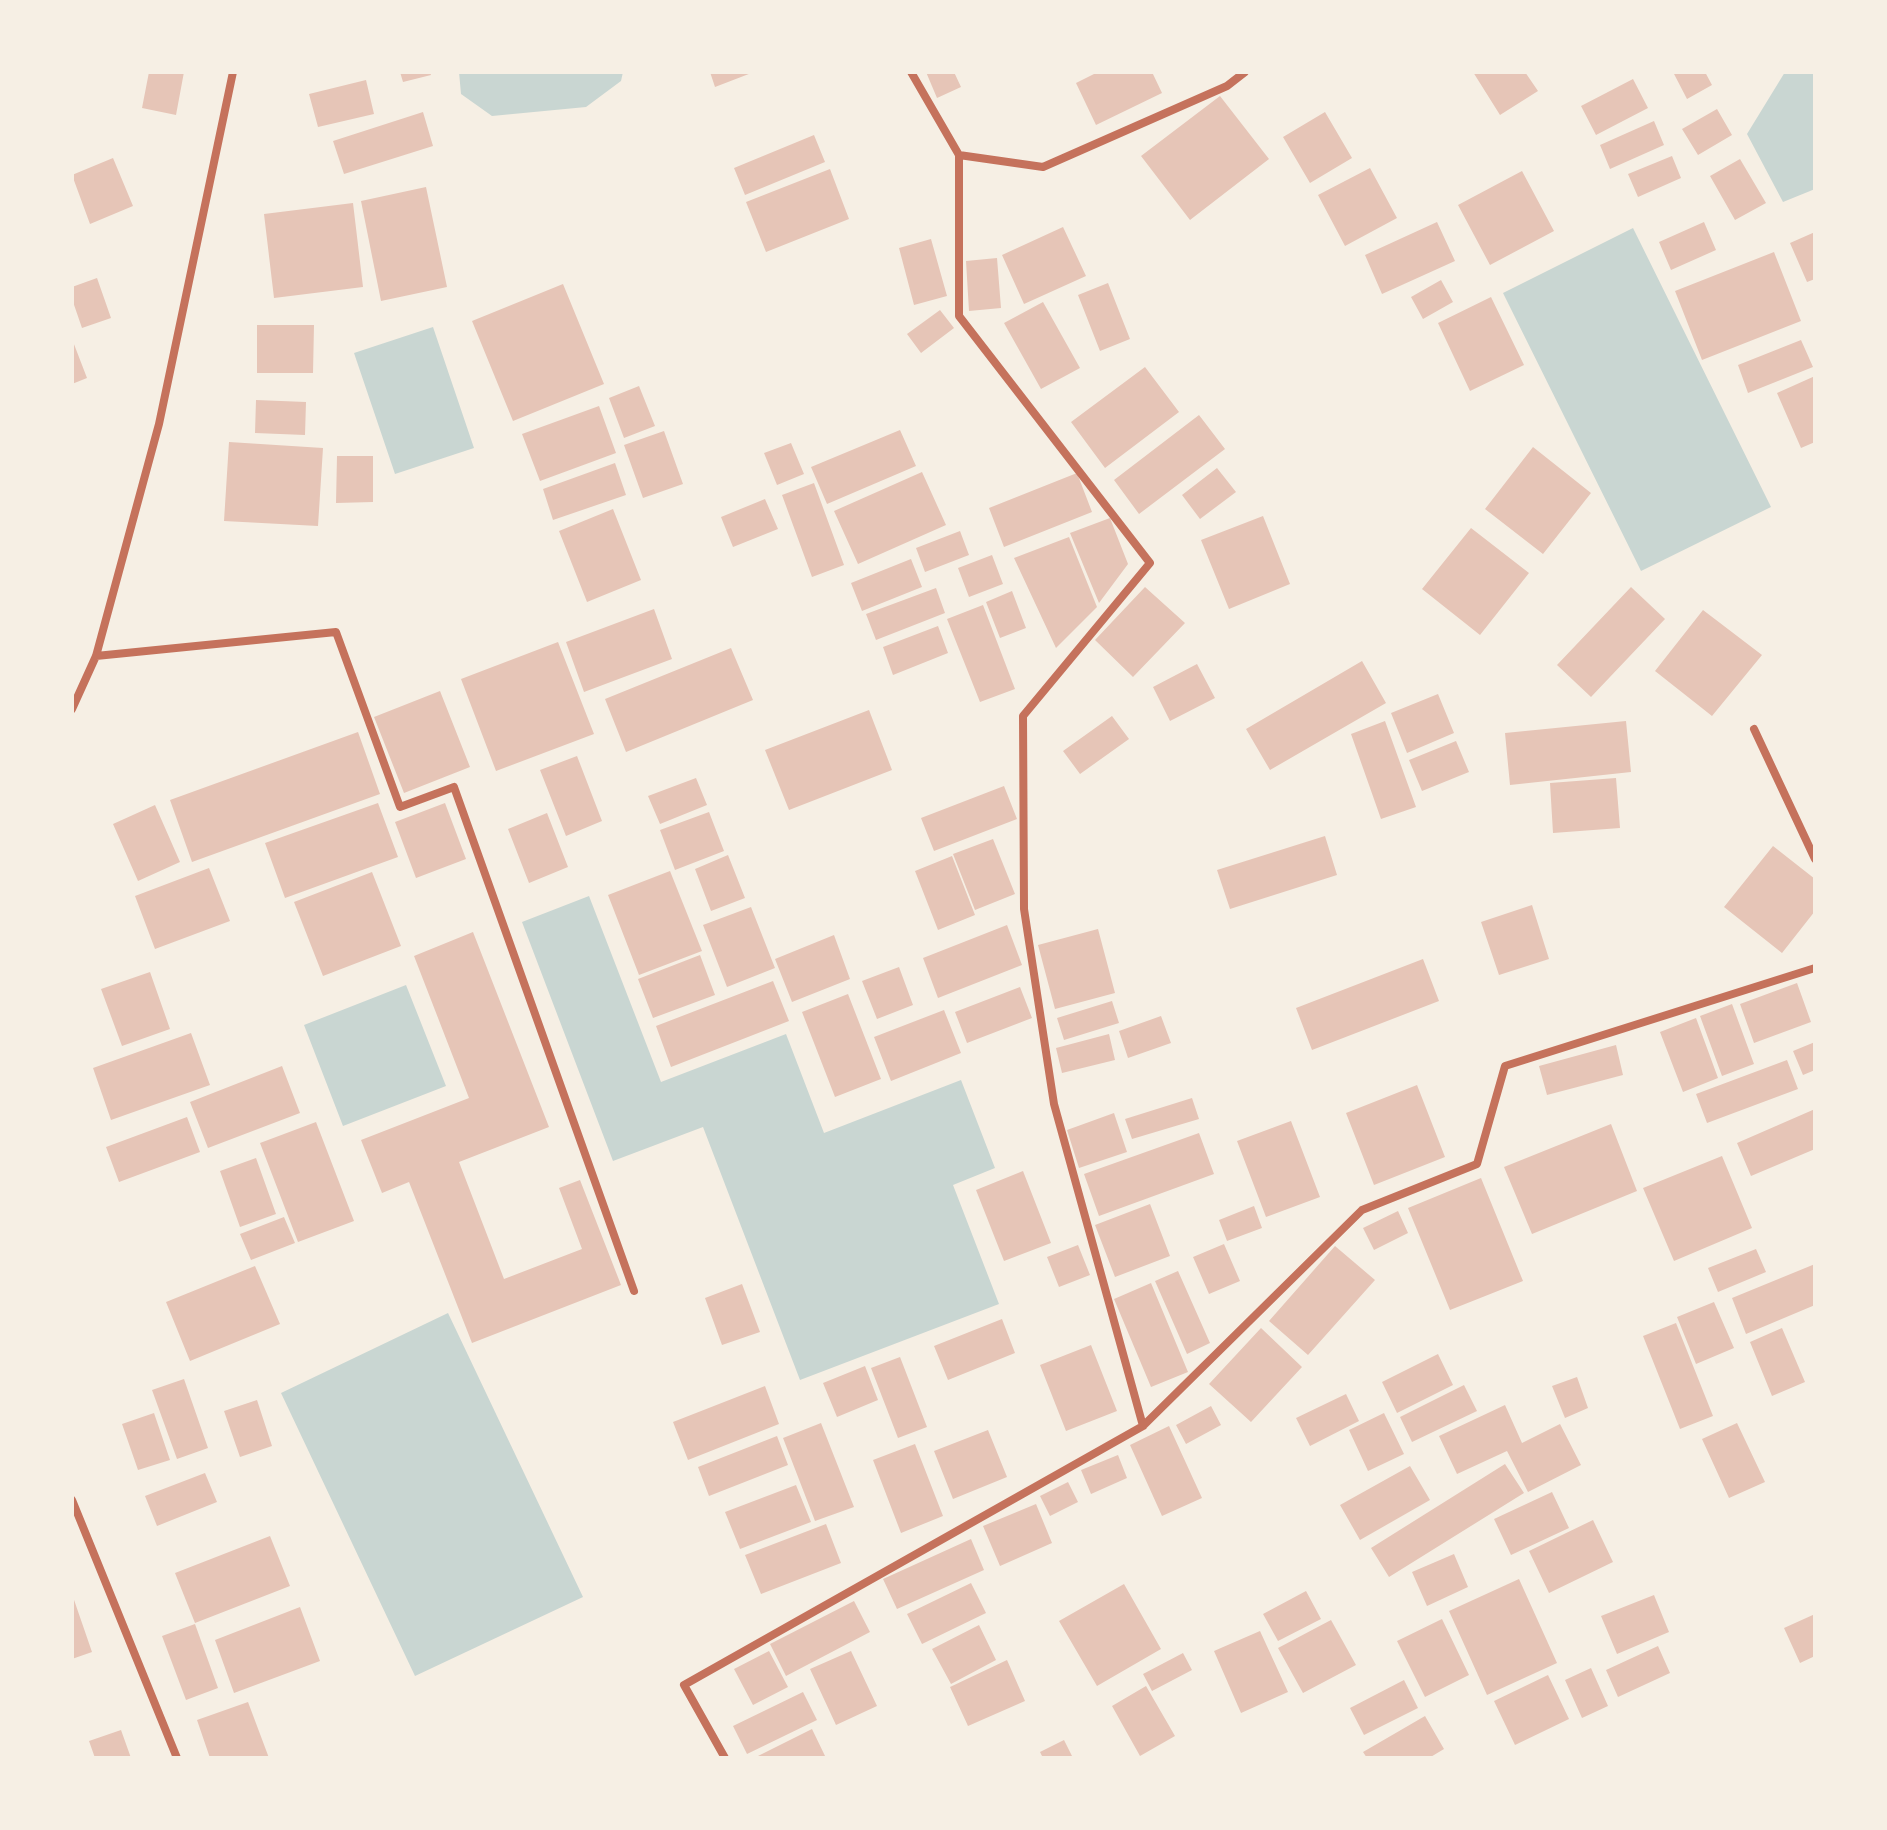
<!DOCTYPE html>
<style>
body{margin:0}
#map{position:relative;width:1887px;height:1830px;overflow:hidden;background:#f6efe4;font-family:"Public Sans",sans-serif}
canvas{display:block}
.frame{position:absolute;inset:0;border:74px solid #f6efe4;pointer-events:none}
</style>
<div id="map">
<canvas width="1887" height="1830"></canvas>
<div class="frame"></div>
</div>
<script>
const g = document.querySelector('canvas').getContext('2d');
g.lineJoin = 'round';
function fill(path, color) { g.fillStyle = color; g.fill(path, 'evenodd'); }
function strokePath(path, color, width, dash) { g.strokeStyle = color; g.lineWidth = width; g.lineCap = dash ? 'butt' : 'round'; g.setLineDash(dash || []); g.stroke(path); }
fill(new Path2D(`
 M459,72H623L621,81L586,107L492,116L461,94Z
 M1785,72H1815V189L1783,202L1747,134Z
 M1633,228L1771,507L1641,571L1503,293Z
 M433,327L474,448L395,474L354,353Z
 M589,896L661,1082L786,1034L824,1133L961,1080L995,1168L953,1185L999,1304L800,1380L703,1127L613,1161L522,922Z
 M406,985L446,1086L343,1126L304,1025Z
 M448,1313L583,1597L415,1676L281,1393Z`), '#c9d6d2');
fill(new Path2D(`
 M149,72H184L176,115L142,108Z
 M400,72H430L431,75L403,82Z
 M710,72H754L715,87Z
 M926,72H954L961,87L937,98Z
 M1098,72H1152L1162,93L1096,125L1076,83Z
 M1473,72H1525L1538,91L1500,115Z
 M1673,72H1705L1712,85L1687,99Z
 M1633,79L1648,108L1596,135L1581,106Z
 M366,80L374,114L318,127L309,94Z
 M1220,96L1269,159L1190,220L1141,156Z
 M1717,109L1732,135L1698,155L1682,129Z
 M423,112L433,146L344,174L333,141Z
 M1325,112L1352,158L1310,183L1283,137Z
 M1654,121L1664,145L1610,169L1600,145Z
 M814,135L825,162L745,195L734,168Z
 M1672,156L1681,178L1638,197L1628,174Z
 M113,158L133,206L90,224L72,175Z
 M1740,159L1766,203L1735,220L1710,176Z
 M1370,168L1397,218L1345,246L1318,195Z
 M830,169L849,219L766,252L746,202Z
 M1522,171L1554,231L1490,265L1458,205Z
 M426,187L447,287L381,301L361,201Z
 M353,203L363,287L274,298L264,214Z
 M1437,222L1455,261L1382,294L1365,255Z
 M1704,222L1716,250L1671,270L1659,242Z
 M1063,227L1086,276L1024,304L1002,255Z
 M1815,232V279L1807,282L1790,243Z
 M931,239L947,296L914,305L899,248Z
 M1774,252L1801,321L1702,360L1675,291Z
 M997,258L1001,308L969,311L966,261Z
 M97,278L111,318L82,328L72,299V287Z
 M1441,280L1453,302L1423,319L1411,297Z
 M1108,283L1130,339L1100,351L1078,295Z
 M563,284L604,384L513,421L472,321Z
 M1491,297L1524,365L1470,391L1438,323Z
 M1043,302L1080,368L1041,389L1004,323Z
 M940,310L954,328L921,353L907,334Z
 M257,325H314L313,373H257Z
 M72,339L87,378L72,384Z
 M1801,340L1813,367L1748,393L1738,365Z
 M1145,367L1179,412L1105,468L1071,422Z
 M1815,376V442L1801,448L1777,393Z
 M639,386L655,426L624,438L609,398Z
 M256,400L306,402L305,435L255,433Z
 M599,406L616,453L540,481L522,434Z
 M1199,415L1225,449L1139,514L1114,480Z
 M900,430L916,466L827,504L811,467Z
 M664,431L683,484L643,498L624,445Z
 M229,442L323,448L318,526L224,521Z
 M791,443L804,474L777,485L764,453Z
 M1533,447L1591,493L1543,554L1485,509Z
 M337,456H373V502L336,503Z
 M615,463L626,495L553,520L543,489Z
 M1217,468L1236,492L1200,519L1182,495Z
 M922,472L946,525L858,564L834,511Z
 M1077,473L1092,512L1004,547L989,508Z
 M814,483L844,565L812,577L782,495Z
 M765,499L778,529L733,547L721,517Z
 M613,509L641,580L587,602L559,531Z
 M1263,516L1290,584L1229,609L1201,540Z
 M1110,518L1128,564L1099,603L1070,533Z
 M1471,528L1529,573L1480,635L1422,589Z
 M960,531L969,555L925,572L916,548Z
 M1069,537L1097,607L1056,648L1014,558Z
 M992,555L1003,584L969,597L958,568Z
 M911,559L922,587L862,611L851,583Z
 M1145,587L1185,623L1133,677L1095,640Z
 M1631,587L1665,619L1591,697L1557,665Z
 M936,588L945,613L876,640L866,614Z
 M1012,591L1026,628L1000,638L986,602Z
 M983,605L1015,689L980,702L947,619Z
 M654,609L672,659L584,692L566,642Z
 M1703,610L1762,655L1712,716L1655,671Z
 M938,626L948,653L893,675L883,647Z
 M558,642L594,734L496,771L461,679Z
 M731,648L753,700L626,752L605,699Z
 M1362,661L1386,703L1270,770L1246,729Z
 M1197,664L1215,698L1170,721L1153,687Z
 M440,691L470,767L404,793L374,717Z
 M1438,694L1454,733L1407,753L1391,713Z
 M869,710L892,770L789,810L765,750Z
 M1112,716L1129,739L1080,774L1063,751Z
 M1385,721L1416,807L1381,819L1351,734Z
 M1626,721L1631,772L1510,785L1505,733Z
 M358,732L380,794L192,862L170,800Z
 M1456,741L1469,772L1422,791L1409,760Z
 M577,756L602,821L566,836L540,770Z
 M696,778L707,805L660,824L648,796Z
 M1616,778L1620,828L1553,833L1550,783Z
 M1004,786L1017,819L934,851L921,818Z
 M378,803L398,857L285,898L265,843Z
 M445,803L466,859L416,878L395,822Z
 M155,805L180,862L138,881L113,824Z
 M709,812L724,851L675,870L660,830Z
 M547,813L568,867L529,883L508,829Z
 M1325,836L1337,875L1230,909L1217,870Z
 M993,839L1015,894L975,910L953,854Z
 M1773,846L1815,879V911L1782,953L1724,907Z
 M728,855L745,898L711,911L695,869Z
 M952,856L975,915L938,930L915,871Z
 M209,868L230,921L155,949L135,896Z
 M670,871L702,951L639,975L608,895Z
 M372,872L401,946L323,976L294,902Z
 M1532,905L1549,959L1499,975L1481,922Z
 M751,907L775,968L727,987L703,925Z
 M1007,925L1022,965L938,998L923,958Z
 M1098,929L1115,993L1055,1009L1038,945Z
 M473,932L549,1127L459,1162L504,1279L582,1249L559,1188L580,1180L621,1285L472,1343L409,1182L382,1193L361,1140L469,1098L414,956Z
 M834,935L850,979L792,1002L775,959Z
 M700,955L715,995L653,1018L638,979Z
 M1423,959L1439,1001L1312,1050L1296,1008Z
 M899,967L913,1005L877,1019L862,981Z
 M150,972L170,1029L122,1046L101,989Z
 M773,981L789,1021L671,1067L656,1026Z
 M1797,983L1811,1022L1754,1043L1740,1004Z
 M1020,987L1032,1018L967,1043L955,1012Z
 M848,994L881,1079L835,1097L802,1012Z
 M1112,1001L1119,1023L1064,1040L1057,1018Z
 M1732,1004L1754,1064L1722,1076L1700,1016Z
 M944,1010L961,1053L891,1081L874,1037Z
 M1161,1016L1171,1043L1128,1058L1119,1031Z
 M1696,1018L1718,1078L1683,1092L1660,1032Z
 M191,1033L210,1085L111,1120L93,1068Z
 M1109,1034L1115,1060L1062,1073L1056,1048Z
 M1815,1042V1070L1803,1075L1793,1051Z
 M1616,1045L1623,1075L1547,1095L1539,1066Z
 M1787,1060L1798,1089L1707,1123L1696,1094Z
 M282,1066L300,1113L208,1148L190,1102Z
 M1417,1085L1445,1157L1374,1185L1346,1113Z
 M1192,1098L1199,1119L1132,1139L1125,1119Z
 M1815,1109V1149L1751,1176L1737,1143Z
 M1114,1113L1127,1152L1079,1168L1067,1130Z
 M187,1117L200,1152L119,1182L106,1147Z
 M1291,1121L1320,1197L1266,1217L1237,1141Z
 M316,1122L354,1221L298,1242L260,1143Z
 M1611,1124L1637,1191L1532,1234L1504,1167Z
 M1199,1133L1214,1174L1099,1216L1084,1174Z
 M1722,1156L1752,1228L1674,1261L1643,1188Z
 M256,1158L276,1214L240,1227L220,1171Z
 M1023,1171L1051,1243L1004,1261L976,1190Z
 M1481,1178L1523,1281L1450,1310L1408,1208Z
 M1150,1204L1170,1256L1115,1277L1095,1225Z
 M1254,1206L1262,1228L1227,1241L1219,1220Z
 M1398,1211L1408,1233L1374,1250L1363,1228Z
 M284,1217L295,1243L251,1260L240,1234Z
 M1224,1244L1240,1281L1209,1294L1193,1257Z
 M1078,1245L1090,1275L1059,1287L1047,1257Z
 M1335,1246L1375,1280L1308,1355L1269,1321Z
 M1756,1249L1766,1272L1718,1292L1708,1268Z
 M1815,1264V1305L1746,1334L1732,1298Z
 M255,1266L280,1324L190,1361L166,1302Z
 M1178,1271L1210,1343L1187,1354L1155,1281Z
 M1151,1283L1188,1372L1151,1387L1114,1299Z
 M742,1284L760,1332L722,1345L705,1298Z
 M1714,1302L1734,1348L1696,1364L1677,1317Z
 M1002,1319L1015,1353L948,1380L934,1346Z
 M1676,1323L1713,1416L1680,1429L1643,1336Z
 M1261,1328L1302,1367L1251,1422L1209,1384Z
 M1782,1328L1805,1382L1772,1396L1750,1342Z
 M1091,1345L1117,1411L1066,1431L1040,1365Z
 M1438,1354L1453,1385L1397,1413L1382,1382Z
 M900,1357L927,1427L898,1438L871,1368Z
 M865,1366L878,1400L837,1417L823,1383Z
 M1577,1377L1588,1408L1565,1418L1552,1386Z
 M184,1379L208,1448L177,1459L152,1390Z
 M1464,1385L1477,1411L1412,1442L1400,1417Z
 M765,1386L779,1424L688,1460L673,1422Z
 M1346,1394L1359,1421L1310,1446L1296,1418Z
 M257,1400L272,1446L240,1457L224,1411Z
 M1505,1405L1522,1443L1560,1424L1581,1465L1528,1492L1507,1451L1457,1474L1439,1436Z
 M1211,1406L1221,1425L1186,1444L1176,1425Z
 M154,1413L170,1460L138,1470L122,1424Z
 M1384,1413L1404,1454L1368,1471L1349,1430Z
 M821,1423L854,1507L815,1521L783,1438Z
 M1737,1423L1765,1482L1729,1498L1702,1439Z
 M1169,1426L1202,1498L1162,1516L1130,1445Z
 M988,1430L1007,1477L953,1499L934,1451Z
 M777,1436L788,1465L709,1496L698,1467Z
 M915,1444L943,1516L901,1533L873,1460Z
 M1118,1455L1127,1478L1091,1494L1081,1470Z
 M1505,1464L1524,1493L1389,1577L1371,1548Z
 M1410,1466L1430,1500L1360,1540L1340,1505Z
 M205,1473L217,1502L157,1526L145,1496Z
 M1068,1482L1078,1502L1050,1516L1040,1496Z
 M796,1485L811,1522L740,1549L725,1512Z
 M1552,1492L1569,1528L1511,1555L1494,1519Z
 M1036,1504L1052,1543L1000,1566L983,1526Z
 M1593,1520L1613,1562L1549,1593L1529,1551Z
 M826,1524L841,1563L761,1594L745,1555Z
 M270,1536L290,1586L195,1623L175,1573Z
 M971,1539L984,1570L897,1609L883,1579Z
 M1454,1554L1468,1587L1427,1606L1412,1572Z
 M1519,1579L1557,1663L1487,1695L1449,1611Z
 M971,1583L986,1613L922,1644L907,1614Z
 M1124,1584L1161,1649L1097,1686L1059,1621Z
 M1306,1591L1321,1619L1278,1641L1263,1614Z
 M72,1594L92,1652L72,1659Z
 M1654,1595L1669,1632L1617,1654L1601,1616Z
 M854,1601L870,1632L786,1676L770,1644Z
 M300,1607L320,1661L234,1693L215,1640Z
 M1815,1614V1656L1800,1663L1784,1628Z
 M1442,1619L1469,1675L1425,1697L1397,1641Z
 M1331,1620L1356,1665L1303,1693L1278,1648Z
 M195,1624L218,1688L186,1700L162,1636Z
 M979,1625L996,1660L951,1684L932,1649Z
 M1260,1631L1288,1692L1241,1713L1214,1651Z
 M1658,1646L1670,1673L1618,1697L1606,1670Z
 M769,1651L788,1687L753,1705L734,1669Z
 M851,1651L877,1706L836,1725L810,1669Z
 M1183,1653L1192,1670L1152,1691L1143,1674Z
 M1007,1660L1025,1701L968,1726L950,1687Z
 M1591,1668L1608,1706L1582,1718L1565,1680Z
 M1548,1675L1569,1719L1515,1745L1494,1701Z
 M1404,1680L1418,1708L1364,1735L1350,1708Z
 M1146,1686L1175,1736L1140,1756L1112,1706Z
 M803,1692L817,1720L747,1754L733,1726Z
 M248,1702L269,1758H210L197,1720Z
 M1425,1716L1444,1749L1429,1758H1367L1363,1752Z
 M812,1729L826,1758H754Z
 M121,1730L131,1758H95L89,1741Z
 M1064,1740L1073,1758H1043L1040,1752Z`), '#e6c5b7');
strokePath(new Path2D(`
 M911,72L959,155V316L1150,563L1023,716L1024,909L1054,1104L1143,1426
 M959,155L1043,167L1227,86L1245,72
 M96,656L336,632L400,807L454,787L634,1291
 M72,709L96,656L159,424L233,72
 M1754,729L1815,859
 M72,1500L177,1758
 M725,1758L684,1685L1143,1426L1362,1210L1477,1164L1505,1066L1815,968`), '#c5725c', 8);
</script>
